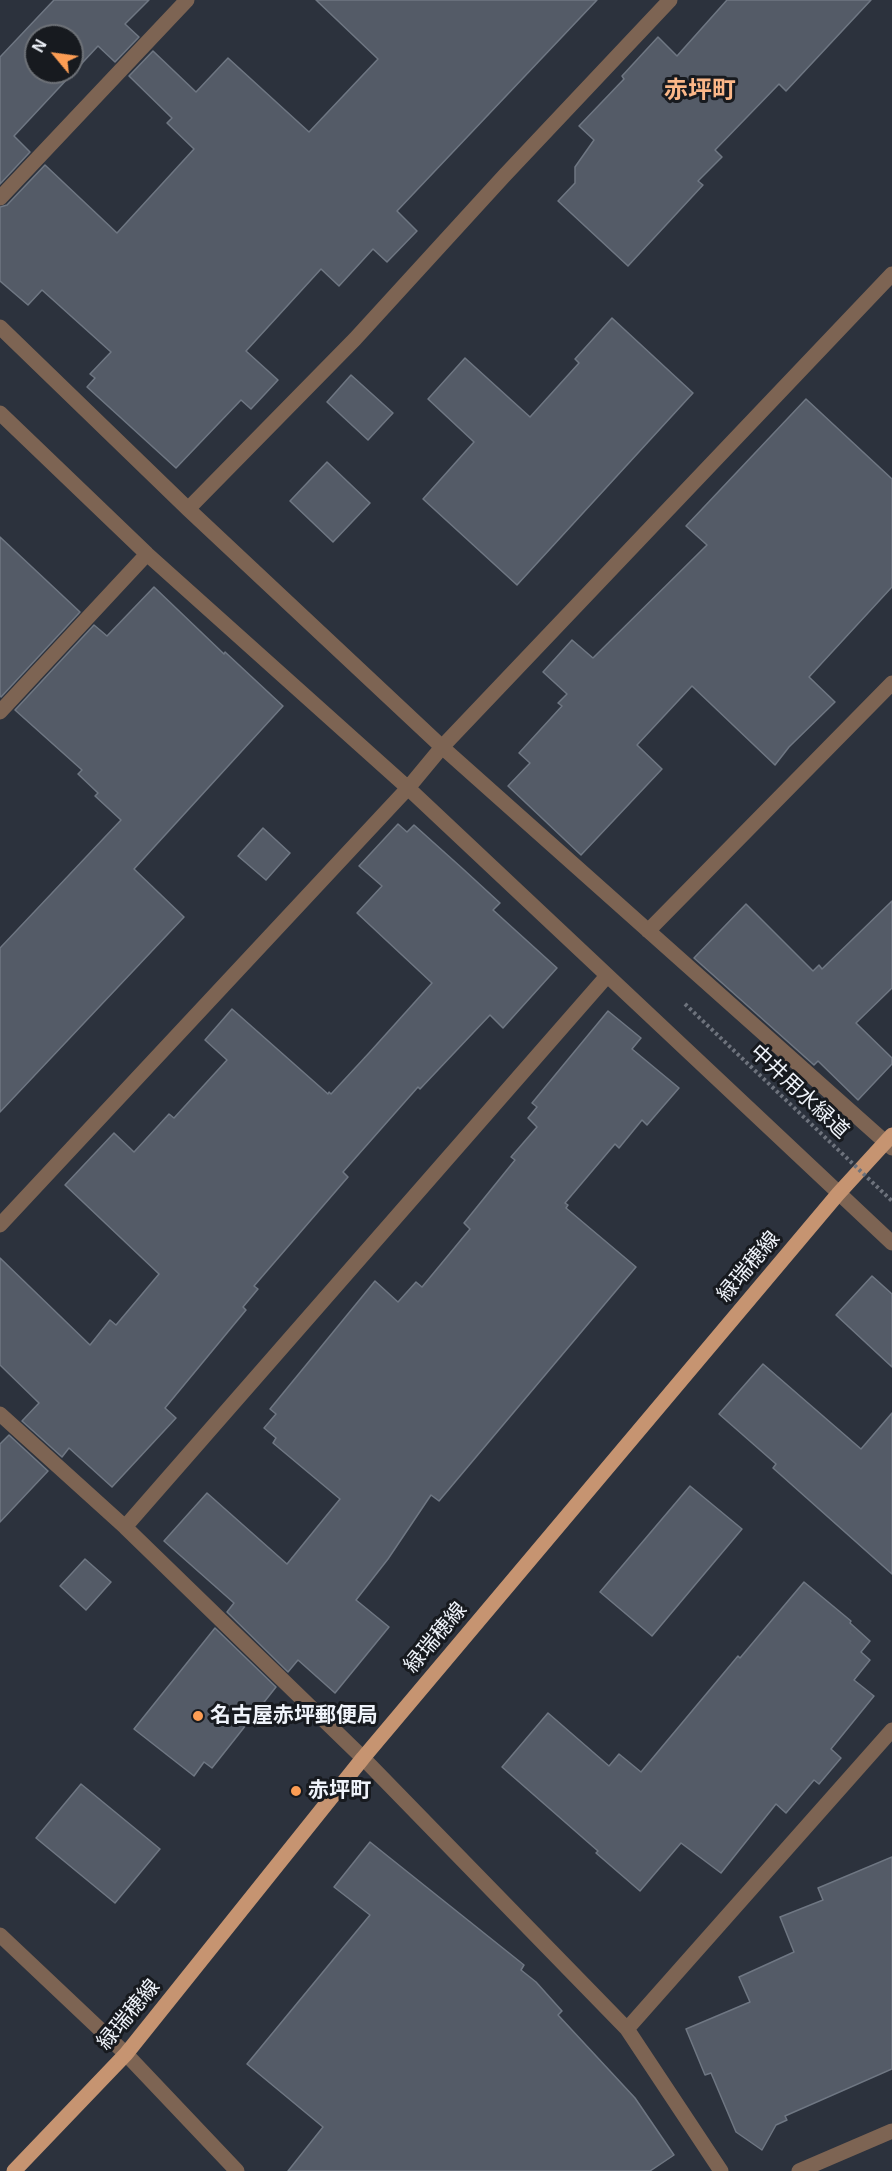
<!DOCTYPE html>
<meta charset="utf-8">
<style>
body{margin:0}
#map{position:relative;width:892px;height:2171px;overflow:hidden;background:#2c323d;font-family:Arial,sans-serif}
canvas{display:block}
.north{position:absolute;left:24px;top:24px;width:60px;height:60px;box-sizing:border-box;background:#171a1f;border:2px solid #6d7177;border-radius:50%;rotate:299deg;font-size:16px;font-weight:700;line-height:24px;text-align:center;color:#eff3fa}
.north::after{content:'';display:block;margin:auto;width:21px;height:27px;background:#fc9d54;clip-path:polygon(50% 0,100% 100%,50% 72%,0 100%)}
</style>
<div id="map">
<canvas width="892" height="2171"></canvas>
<div class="north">N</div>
</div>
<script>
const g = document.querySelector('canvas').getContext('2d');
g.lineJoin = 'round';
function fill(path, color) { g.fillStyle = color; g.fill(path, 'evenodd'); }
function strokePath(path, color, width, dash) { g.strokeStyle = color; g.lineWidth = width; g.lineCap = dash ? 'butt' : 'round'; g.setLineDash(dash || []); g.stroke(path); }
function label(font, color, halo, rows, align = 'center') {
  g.font = font + ' Arial,"Noto Sans JP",sans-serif'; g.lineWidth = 6; g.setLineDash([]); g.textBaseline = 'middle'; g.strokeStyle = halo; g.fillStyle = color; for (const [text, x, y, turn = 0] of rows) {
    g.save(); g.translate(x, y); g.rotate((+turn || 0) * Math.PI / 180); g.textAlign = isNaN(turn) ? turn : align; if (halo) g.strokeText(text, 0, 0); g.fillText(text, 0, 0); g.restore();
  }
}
const building = new Path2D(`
 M54,0H149L125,24L139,37L115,62L98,46L14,136L30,152L0,184V57ZM36,36H72V72H36Z
 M316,0H597L397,211L417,231L387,262L373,249L339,286L321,269L246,351L278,380L251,409L241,400L176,468L87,387L95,378L90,374L111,352L42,290L28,305L0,281V207L7,205L45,165L117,233L194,149L167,123L172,118L129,76L153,51L196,92L228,58L309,132L378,59Z
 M727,0H871L786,91L779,84L715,150L722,157L698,181L703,185L628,266L558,201L575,183V167L594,140L579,126L624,79L622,76L658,37L677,56Z
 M612,318L693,393L517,585L423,499L474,442L428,399L465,358L530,417L579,363L575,359Z
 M351,375L393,413L368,440L327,402Z
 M806,399L892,479V587L809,677L835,702L789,747L775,765L692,686L637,745L662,769L581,855L508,786L530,763L519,753L562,706L558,703L567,694L543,672L572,640L593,658L707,545L686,526Z
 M327,462L370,503L333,542L290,501Z
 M0,537L80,612L1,697L0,696Z
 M154,587L224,654L225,652L283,706L134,869L184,917L0,1112V948L121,820L95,796L98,793L78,774L82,770L15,710L94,625L107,636Z
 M398,824L407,832L414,825L463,869L500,903L493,910L557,968L503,1028L490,1015L420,1089L418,1087L343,1172L348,1177L254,1286L258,1289L243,1307L246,1310L165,1408L176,1418L112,1487L69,1448L62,1457L22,1421L39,1403L0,1365V1258L90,1345L110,1320L116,1325L159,1274L65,1185L114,1133L134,1152L169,1114L174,1118L227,1060L205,1040L232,1009L328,1094L329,1092L331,1094L369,1053L432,983L357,913L382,886L359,866Z
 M263,828L290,853L266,880L238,856Z
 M892,901V988L856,1023L892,1058V1064L858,1100L818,1061L814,1065L694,958L746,904L813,971L819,965L822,969Z
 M608,1011L641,1038L632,1049L679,1088L647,1125L642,1120L619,1148L615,1144L565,1203L568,1205L566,1208L636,1267L439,1501L431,1495L388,1559L356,1600L389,1627L335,1693L298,1660L288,1672L227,1612L234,1603L164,1541L207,1493L287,1564L340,1499L273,1443L276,1438L264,1428L276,1414L270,1409L375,1281L398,1302L416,1282L422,1287L470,1229L464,1223L515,1160L511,1157L537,1127L528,1118L537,1107L532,1103Z
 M872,1276L892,1294V1367L836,1315Z
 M763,1364L861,1449L892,1413V1574L773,1468L776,1464L719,1414Z
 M9,1435L48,1471L0,1522V1444Z
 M690,1486L742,1529L652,1636L600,1592Z
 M85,1559L111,1582L86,1610L60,1586Z
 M804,1582L851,1621L850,1623L870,1641L861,1652L870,1660L854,1680L874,1696L831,1749L841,1758L819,1784L814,1780L786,1813L776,1804L721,1873L681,1843L640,1891L596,1853L598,1851L502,1767L548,1713L609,1766L619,1754L641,1772L738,1656L740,1658Z
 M215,1628L276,1687L212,1768L204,1762L194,1776L134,1729Z
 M81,1784L160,1849L115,1903L36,1838Z
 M370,1842L524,1965L521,1970L536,1982L562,2011L558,2015L635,2098L674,2155L650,2171H288L323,2127L247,2064L370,1915L334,1887Z
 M892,1857V2069L785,2116L787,2120L776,2125L762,2150L736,2132L711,2073L705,2075L686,2029L750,2002L739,1977L794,1952L780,1917L823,1900L818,1888Z`);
fill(building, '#545b67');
strokePath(building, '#6f7783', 1.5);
strokePath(new Path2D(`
 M0,198L187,0
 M0,327L188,509L442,747L892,1148
 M0,413L147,554L408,788L892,1243
 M188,509L355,339L504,176L670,0
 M0,712L147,554
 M648,931L892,683
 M0,1225L408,788L442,747L892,274
 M0,1414L125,1527L363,1758L627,2029L721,2171
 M125,1527L607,976
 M0,1935L126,2054L237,2171
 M627,2029L892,1730
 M799,2171L892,2131`), '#7d6453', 15);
strokePath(new Path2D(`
 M14,2171L126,2054L363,1758L838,1194L892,1135`), '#c69471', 15);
strokePath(new Path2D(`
 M685,1004L892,1201`), '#6e737d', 4, [3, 3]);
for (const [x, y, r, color] of [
 [198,1716,6,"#fc9d54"],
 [296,1791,6,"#fc9d54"]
]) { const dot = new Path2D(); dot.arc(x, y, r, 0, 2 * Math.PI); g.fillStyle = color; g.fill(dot); strokePath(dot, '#171a1f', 2); }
label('21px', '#eff3fa', '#171a1f', [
 ["中井用水緑道",799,1092,43],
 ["緑瑞穂線",749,1267,-50],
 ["緑瑞穂線",436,1638,-50],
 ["緑瑞穂線",129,2015,-50]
]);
label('bold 21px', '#eff3fa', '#171a1f', [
 ["名古屋赤坪郵便局",210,1716],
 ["赤坪町",308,1791]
], 'left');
label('bold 24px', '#fbb788', '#171a1f', [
 ["赤坪町",700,91]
]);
</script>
